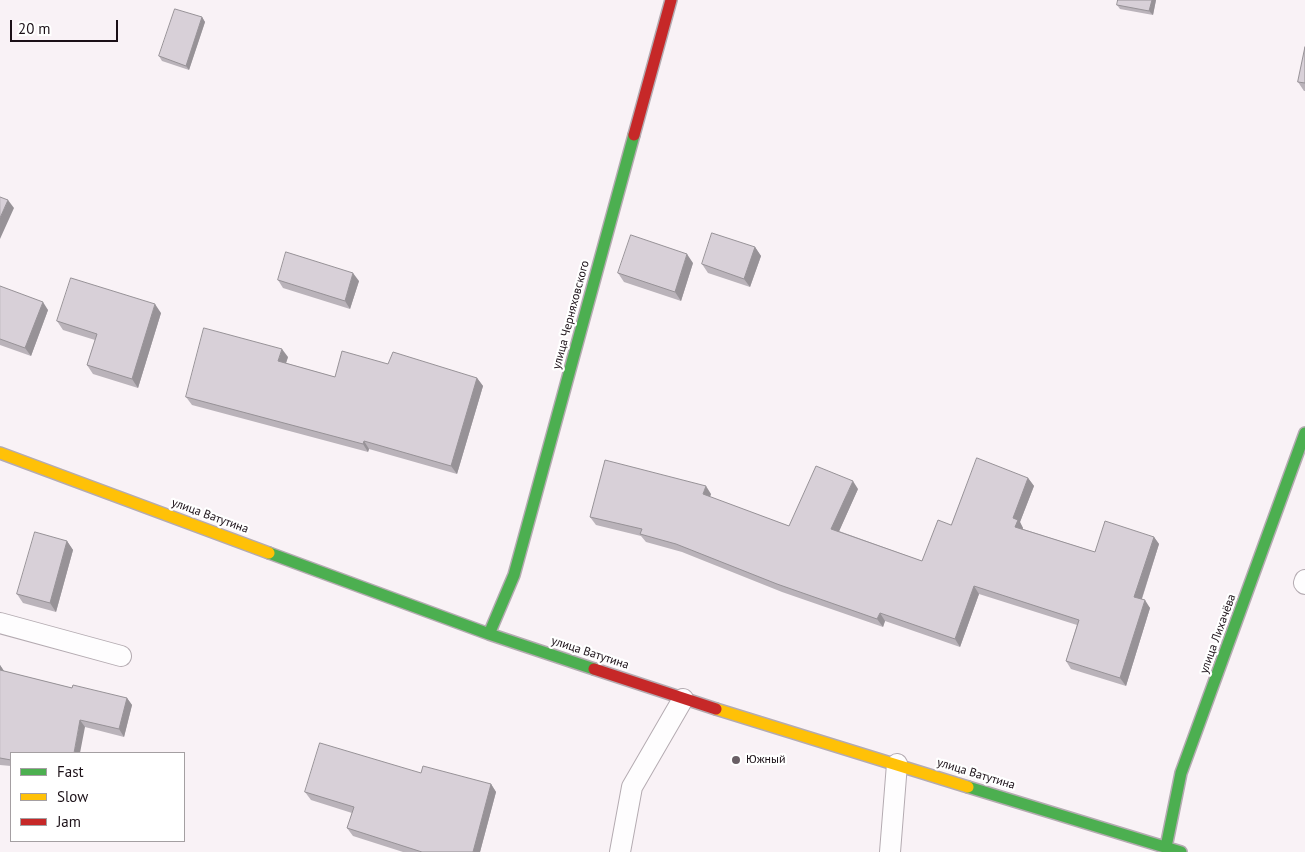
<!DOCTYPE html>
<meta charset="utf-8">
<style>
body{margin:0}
#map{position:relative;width:1305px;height:852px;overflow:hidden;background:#f9f2f6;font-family:"PT Sans",sans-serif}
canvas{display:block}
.legend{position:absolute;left:10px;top:752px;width:175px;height:90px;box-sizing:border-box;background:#fff;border:1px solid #a49fa2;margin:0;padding:6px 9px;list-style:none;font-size:15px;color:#1b1017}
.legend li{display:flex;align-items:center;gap:10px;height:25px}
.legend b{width:25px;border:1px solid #a49fa2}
.scale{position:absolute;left:10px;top:20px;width:108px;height:22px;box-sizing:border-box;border:2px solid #1b1017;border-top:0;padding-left:6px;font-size:15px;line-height:18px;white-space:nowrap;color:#1b1017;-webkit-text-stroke:4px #fff;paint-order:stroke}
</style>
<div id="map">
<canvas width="1305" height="852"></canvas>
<ul class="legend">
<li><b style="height:6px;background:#4caf50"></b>Fast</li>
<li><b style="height:6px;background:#ffc107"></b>Slow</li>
<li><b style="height:6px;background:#c62828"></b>Jam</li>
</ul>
<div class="scale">20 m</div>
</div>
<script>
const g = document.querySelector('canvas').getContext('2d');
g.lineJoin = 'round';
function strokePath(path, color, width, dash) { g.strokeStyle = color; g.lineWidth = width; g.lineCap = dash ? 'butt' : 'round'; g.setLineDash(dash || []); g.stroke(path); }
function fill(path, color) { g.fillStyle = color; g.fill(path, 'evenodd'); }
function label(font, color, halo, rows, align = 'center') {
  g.font = font + ' "PT Sans",sans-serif'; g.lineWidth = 4.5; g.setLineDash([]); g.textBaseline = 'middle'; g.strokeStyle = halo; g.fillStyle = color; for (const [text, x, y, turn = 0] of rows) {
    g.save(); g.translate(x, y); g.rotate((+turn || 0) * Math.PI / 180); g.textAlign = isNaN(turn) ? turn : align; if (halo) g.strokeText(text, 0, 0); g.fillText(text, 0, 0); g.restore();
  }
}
const lane = new Path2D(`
 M1305,580L1304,583L1305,584
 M0,623L121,656
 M620,852L632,787L683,699
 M890,852L897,764`);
const fast = new Path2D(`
 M269,553L489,634L594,669
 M489,634L514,575L634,135
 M968,787L1181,852
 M1166,847L1181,773L1305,433`);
const slow = new Path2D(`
 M0,453L269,553
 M716,709L968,787`);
const jam = new Path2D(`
 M634,135L671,0
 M594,669L716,709`);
strokePath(lane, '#b4abb1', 22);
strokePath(fast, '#b4abb1', 14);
strokePath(slow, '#b4abb1', 14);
strokePath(jam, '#b4abb1', 14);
strokePath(lane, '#fefdfe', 20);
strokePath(fast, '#4caf50', 11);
strokePath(slow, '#ffc107', 11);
strokePath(jam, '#c62828', 11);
fill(new Path2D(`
 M1156,0L1153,15L1120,9L1117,5Z
 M202,17L205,22L189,70L162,61L159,56Z
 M1305,47V91H1304L1298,82Z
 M755,247L761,256L750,287L708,273L702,264Z
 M693,263L681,301L624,282L618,273Z
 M278,280L359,281L350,309L283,288Z
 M0,286L48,310L31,356L0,345Z
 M161,313L138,388L93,374L87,365L95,340L63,330L57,321Z
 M288,357L286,363L335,377L388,364L477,378L483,386L457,474L369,449L368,452L192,405L186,397Z
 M1028,478L1034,486L1020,522L1023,528V529L1095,552L1154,537L1159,544L1142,599L1150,608L1126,686L1071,669L1066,661L1077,625L979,594L960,647L885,621L883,627L782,592L682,552L646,542L641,536L596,525L590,517L711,494L710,497L789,526L858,489L839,531L922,561L951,525Z
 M67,541L73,550L56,612L23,603L17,594Z
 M0,665L4,671L72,688L127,698L132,705L124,737L85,727L11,753V766L0,765Z
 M421,773L491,784L496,792L480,852H403L353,836L347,828L352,813L311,800L305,792Z`), '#bab3ba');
fill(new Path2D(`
 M1152,0H1156L1153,15L1149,11Z
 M202,17L205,22L189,70L186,66Z
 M8,200L14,208L0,239V218Z
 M755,247L761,256L750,287L744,279Z
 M687,254L693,263L681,301L675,292Z
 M353,273L359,281L350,309L345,301Z
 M43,302L48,310L31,356L25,348Z
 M155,304L161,313L138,388L132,379Z
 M282,349L288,357L284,369L278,361Z
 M477,378L483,386L457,474L451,466Z
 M364,441L369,449L368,452L363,444Z
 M1028,478L1034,486L1020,522L1023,528L1021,534L1015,527L1013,518Z
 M853,481L858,489L837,536L831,529Z
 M706,486L711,494L708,502L703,494Z
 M1154,537L1159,544L1140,604L1134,597Z
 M67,541L73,550L56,612L50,603Z
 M974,586L979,594L960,647L955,639Z
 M1145,600L1150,608L1126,686L1120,678Z
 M880,613L885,621L883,627L877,619Z
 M0,665L4,671L0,674Z
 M127,698L132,705L124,737L119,729Z
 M80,720L85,727L80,753H74Z
 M491,784L496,792L480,852H473Z`), '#979297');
const building = new Path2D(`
 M1118,0H1152L1149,11L1117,5Z
 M175,9L202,17L186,66L159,56Z
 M1305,47V83L1298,82Z
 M0,197L8,200L0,218Z
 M712,233L755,247L744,279L702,264Z
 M631,235L687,254L675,292L618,273Z
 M286,252L353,273L345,301L278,280Z
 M71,278L155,304L132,379L87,365L97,334L57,321Z
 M0,286L43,302L25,348L0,339Z
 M204,328L282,349L278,361L335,377L342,351L388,364L393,352L477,378L451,466L364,441L363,444L186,397Z
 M977,458L1028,478L1013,518L1018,520L1015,527L1095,552L1105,521L1154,537L1134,597L1145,600L1120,678L1066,661L1079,620L974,586L955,639L880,613L877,619L777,584L676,544L640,534L642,529L590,517L605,460L706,486L703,494L789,526L816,466L853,481L831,529L922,561L938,520L951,525Z
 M35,532L67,541L50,603L17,594Z
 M0,670L72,688L73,685L127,698L119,729L80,720L74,753H11V760L0,758Z
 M320,743L421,773L423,766L491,784L473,852H422L347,828L354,807L305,792Z`);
fill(building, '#d8d0d8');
strokePath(building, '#979297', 1);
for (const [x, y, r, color] of [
 [736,760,5,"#695f65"]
]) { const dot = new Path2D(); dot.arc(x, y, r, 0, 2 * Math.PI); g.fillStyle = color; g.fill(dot); strokePath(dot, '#fff', 2); }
label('12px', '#1b1017', '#fff', [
 ["улица Черняховского",571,315,-75],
 ["улица Ватутина",210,516,20],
 ["улица Лихачёва",1218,634,-70],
 ["улица Ватутина",590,653,18],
 ["улица Ватутина",976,774,17]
]);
label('12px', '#1b1017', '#fff', [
 ["Южный",746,760]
], 'left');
</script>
